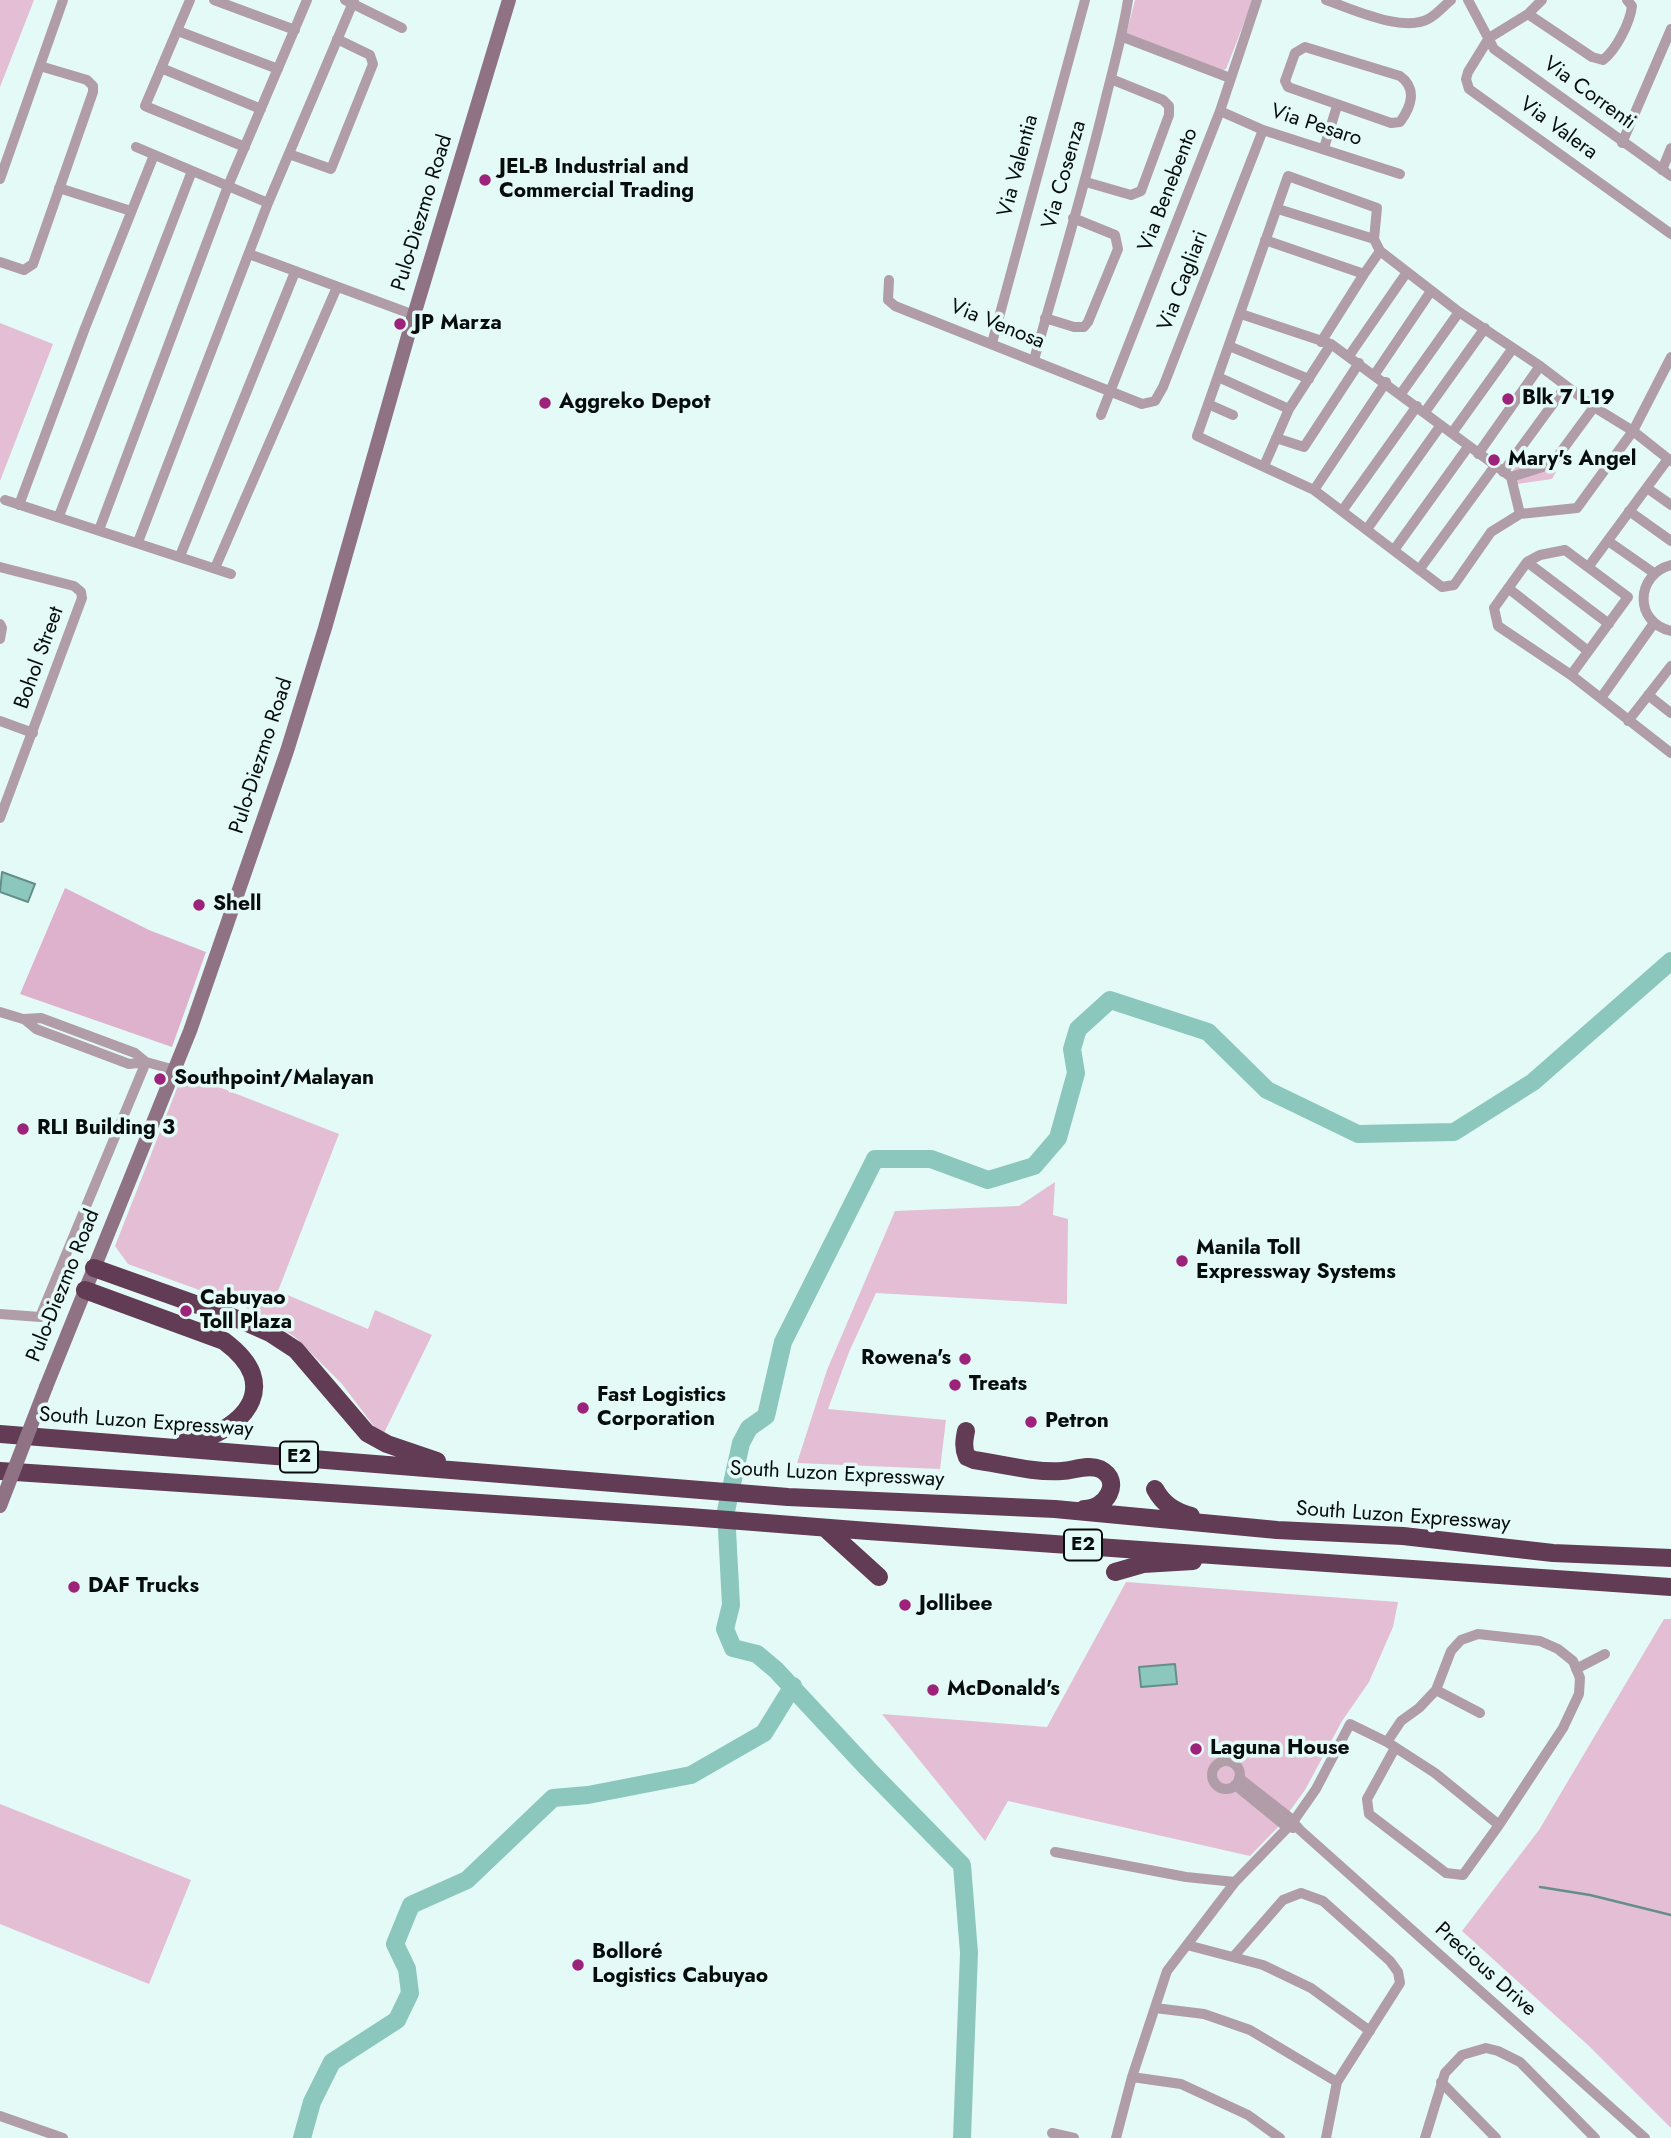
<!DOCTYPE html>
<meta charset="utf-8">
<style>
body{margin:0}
canvas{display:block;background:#e4faf6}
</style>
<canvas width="1671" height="2138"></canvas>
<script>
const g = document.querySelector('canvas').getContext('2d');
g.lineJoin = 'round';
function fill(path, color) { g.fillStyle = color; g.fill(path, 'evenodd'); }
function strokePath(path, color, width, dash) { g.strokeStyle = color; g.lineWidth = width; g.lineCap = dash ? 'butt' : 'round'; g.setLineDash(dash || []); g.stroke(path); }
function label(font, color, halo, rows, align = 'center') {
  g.font = font + ' Jost,sans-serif'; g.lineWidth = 7; g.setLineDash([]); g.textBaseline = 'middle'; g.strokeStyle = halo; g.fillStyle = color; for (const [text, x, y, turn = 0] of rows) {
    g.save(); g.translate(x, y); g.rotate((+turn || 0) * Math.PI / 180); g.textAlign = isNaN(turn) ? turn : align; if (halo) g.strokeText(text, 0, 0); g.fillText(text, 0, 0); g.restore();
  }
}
fill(new Path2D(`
 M0,0H34L0,87Z
 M1135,0H1253L1226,69L1220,71L1126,35Z
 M0,323L53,344L0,481Z
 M1527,452L1556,472L1552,479L1517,484L1507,478Z
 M183,1073L339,1134L278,1291L368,1329L375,1310L432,1335L382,1437L342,1384L295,1337L243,1306L128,1264L115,1246Z
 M1055,1182L1053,1215L1068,1219L1067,1304L876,1293L849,1352L828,1409L946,1420L940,1469L797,1463L827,1370L895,1211L1019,1206Z
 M1126,1582L1398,1602L1393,1627L1369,1682L1342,1721L1305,1790L1289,1812L1244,1778L1235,1791L1280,1825L1250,1856L1008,1801L985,1841L882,1714L1047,1727Z
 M1664,1619H1671V2128L1589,2046L1462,1931L1539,1830Z
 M0,1804L191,1880L149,1984L0,1924Z`), '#e3bed4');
fill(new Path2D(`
 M65,888L149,930L206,952L172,1047L20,994Z`), '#deb1cc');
const water = new Path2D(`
 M2,872L35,884L28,902L0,892Z
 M1175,1664L1177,1684L1141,1687L1139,1667Z`);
fill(water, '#8bc7bd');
strokePath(water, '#638f88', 2);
strokePath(new Path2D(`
 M1540,1887L1590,1895L1671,1915`), '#638f88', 2.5);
strokePath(new Path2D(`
 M302,2138L312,2102L332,2062L397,2020L410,1993L407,1969L395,1944L411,1905L467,1880L553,1798L588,1795L691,1775L764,1733L793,1686
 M962,2138L969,1953L962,1865L868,1769L776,1670L757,1654L733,1648L725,1629L731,1605L726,1511L741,1443L749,1428L766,1416L783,1342L875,1159H931L988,1180L1034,1166L1058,1138L1076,1073L1072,1049L1078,1029L1110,1000L1208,1032L1267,1090L1358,1134L1454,1132L1533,1082L1671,961`), '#8bc7bd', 18);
strokePath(new Path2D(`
 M190,0L145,106L245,147
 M214,0L295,30
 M345,0L402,28
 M1326,0C1353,9 1404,34 1430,18C1437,14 1444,6 1451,0
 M1468,0L1494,49L1671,176
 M1542,0L1528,14L1489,38L1468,72L1466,79L1469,89L1671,234
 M1528,14L1592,57L1603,60C1616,50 1630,23 1632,6L1627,0
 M178,31L278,69
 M1123,37L1230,78
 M1305,47L1400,76C1417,88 1412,106 1400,122L1391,123L1288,87L1285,81L1295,53Z
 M161,68L261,109
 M1220,111L1263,130L1400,174
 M1622,143L1671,29
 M136,147L268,203
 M1324,148L1337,106
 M289,154L331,169L373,64L370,55L337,39
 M1662,170L1671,148
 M0,179L63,0
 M1086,182L1131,195L1141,191L1169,115V106L1163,100L1111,79
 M59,188L131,211
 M1278,209L1374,239
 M1265,240L1364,274
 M249,254L414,315
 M0,262L24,270L33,264L93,92V86L87,80L40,66
 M889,280L888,300L895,306L1142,404L1155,401L1163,387L1263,130
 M1241,314L1331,344L1511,477L1520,514
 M1045,318L1074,327H1084L1088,322L1118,249L1115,235L1073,218
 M1321,342L1364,274L1380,251
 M992,343L1085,0
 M1229,346L1309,379
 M1349,356L1407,272
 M1671,357L1633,431L1577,508L1520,514L1491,532L1454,585L1442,587L1314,490L1197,436L1288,176L1377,208L1374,239L1380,251L1459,312L1540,366L1594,407L1633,431L1671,461
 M1034,360C1059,271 1086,183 1107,93C1115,62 1123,32 1128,0
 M1375,374L1431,291
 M1218,377L1289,409
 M1400,395L1459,312
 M1208,404L1233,415
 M1425,412L1485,328
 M1101,415L1220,111L1257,0
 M1452,433L1513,348
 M1276,438L1304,447L1359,363
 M1478,454L1540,366
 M1264,466L1289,409L1331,344
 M1503,472L1566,386
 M1511,477L1552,464L1594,407
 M1647,488L1671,505
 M1314,490L1386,382
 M5,500L231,574
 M19,505L85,328L154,155
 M1342,511L1417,406
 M1629,511L1671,541
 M59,516L192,171
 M1367,529L1441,425
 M99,530L228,186L307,0
 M1608,541L1654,573
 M138,542L268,203L354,0
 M1394,550L1468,447
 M180,556L295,272
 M1527,562L1609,624
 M1671,565C1636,574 1633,622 1671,631
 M1589,566L1668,459
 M0,567L74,586L81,592L82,598L0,818
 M215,568L337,287
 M1419,570L1495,466
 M1508,588L1588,651
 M0,624L2,628L0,639
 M1571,675L1628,597L1565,550L1540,555L1527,562L1494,608L1498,626L1571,675L1671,753
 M1648,695L1671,713
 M1601,698L1654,623
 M0,721L33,733
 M1628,721L1671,666
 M0,1012L23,1019L41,1018L135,1053L146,1062L175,1070
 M24,1019L36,1029L129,1064L146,1062
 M0,1314L40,1317L146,1062
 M1576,1669L1605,1654
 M1436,1690L1480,1713
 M1395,1748L1367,1799L1369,1814L1446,1873L1463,1875L1499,1825
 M1212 1775a14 14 0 1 1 28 0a14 14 0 1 1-28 0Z
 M1239,1778L1289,1817L1300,1830L1645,2138
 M1235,1785L1284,1825L1293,1828
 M1055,1852L1186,1877L1235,1882
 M1187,1945L1263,1965L1311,1988L1370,2031
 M1155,2008L1204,2014L1250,2030L1337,2082L1400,1983L1398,1972L1390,1961L1323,1901L1301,1893L1283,1900L1234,1956
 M1132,2077L1181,2084L1248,2115L1280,2138
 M1441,2082L1496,2138
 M0,2116L63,2138
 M1052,2133L1074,2138
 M1116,2138L1132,2077L1167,1971L1235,1882L1293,1822L1316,1789L1350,1724L1387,1742L1401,1721L1419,1708L1436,1690L1451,1651L1461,1640L1478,1634L1540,1641L1558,1649L1573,1661L1580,1678L1579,1694L1563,1728L1499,1825L1435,1773L1387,1742
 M1326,2138L1337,2082
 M1425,2138L1445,2073L1462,2055L1486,2048L1498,2051L1520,2062L1595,2138`), '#b19da8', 10);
strokePath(new Path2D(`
 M46,1387L190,1031L287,751L325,628L414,315L509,0`), '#8f7384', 14);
strokePath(new Path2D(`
 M94,1268L243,1321L270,1333L296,1350L367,1433L387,1444L437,1461
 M85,1290L224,1341C236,1350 247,1360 252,1374C265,1412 216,1440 185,1442
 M966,1431C964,1441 963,1448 967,1457L974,1460C1002,1464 1034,1473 1062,1471C1075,1470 1088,1464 1100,1469C1124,1481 1105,1510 1084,1509
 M0,1434L788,1497L1055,1509L1277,1530L1403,1536L1553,1553L1671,1558
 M0,1471L690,1517L868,1531L1671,1587
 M1155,1489C1163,1504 1174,1511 1191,1516
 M825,1528L879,1577
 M1115,1572L1143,1564L1193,1561`), '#613c54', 18);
strokePath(new Path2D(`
 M0,1506L46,1387`), '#8f7384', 14);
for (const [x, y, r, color] of [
 [485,180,7,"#9c227a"],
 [400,324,7,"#9c227a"],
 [1508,399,7,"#9c227a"],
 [545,403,7,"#9c227a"],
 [1494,460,7,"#9c227a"],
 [199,905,7,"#9c227a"],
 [160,1079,7,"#9c227a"],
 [23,1129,7,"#9c227a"],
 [1182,1261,7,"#9c227a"],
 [186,1311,7,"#9c227a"],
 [965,1359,7,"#9c227a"],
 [955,1385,7,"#9c227a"],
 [583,1408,7,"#9c227a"],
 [1031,1422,7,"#9c227a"],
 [74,1587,7,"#9c227a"],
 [905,1605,7,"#9c227a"],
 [933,1690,7,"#9c227a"],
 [1196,1749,7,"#9c227a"],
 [578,1965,7,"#9c227a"]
]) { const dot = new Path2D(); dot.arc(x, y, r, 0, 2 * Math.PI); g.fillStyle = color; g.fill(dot); strokePath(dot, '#e4faf6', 2.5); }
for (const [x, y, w] of [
 [299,1457,38],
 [1083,1545,38]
]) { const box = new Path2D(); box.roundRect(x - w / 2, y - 15.5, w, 31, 5); g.fillStyle = '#e4faf6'; g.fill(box); strokePath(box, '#060d0c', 2); }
label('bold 19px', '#060d0c', null, [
 ["E2",299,1457],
 ["E2",1083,1545]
]);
label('21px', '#060d0c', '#e4faf6', [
 ["Via Correnti",1589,94,36],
 ["Via Pesaro",1316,126,18],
 ["Via Valera",1558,129,36],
 ["Via Valentia",1019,166,-75],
 ["Via Cosenza",1065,175,-74],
 ["Via Benebento",1169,190,-69],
 ["Pulo-Diezmo Road",423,213,-73],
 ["Via Cagliari",1184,281,-69],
 ["Via Venosa",997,325,22],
 ["Bohol Street",40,658,-70],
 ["Pulo-Diezmo Road",262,756,-72],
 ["Pulo-Diezmo Road",64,1286,-68],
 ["South Luzon Expressway",146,1423,4],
 ["South Luzon Expressway",837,1475,3],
 ["South Luzon Expressway",1403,1517,4],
 ["Precious Drive",1485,1970,42]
]);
label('bold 21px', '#060d0c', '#e4faf6', [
 ["JEL-B Industrial and",499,168],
 ["Commercial Trading",499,192],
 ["JP Marza",414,324],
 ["Blk 7 L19",1522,399],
 ["Aggreko Depot",559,403],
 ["Mary's Angel",1508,460],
 ["Shell",213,905],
 ["Southpoint/Malayan",174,1079],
 ["RLI Building 3",37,1129],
 ["Manila Toll",1196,1249],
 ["Expressway Systems",1196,1273],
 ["Cabuyao",200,1299],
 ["Toll Plaza",200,1323],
 ["Rowena's",951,1359,"right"],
 ["Treats",969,1385],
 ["Fast Logistics",597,1396],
 ["Corporation",597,1420],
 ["Petron",1045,1422],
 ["DAF Trucks",88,1587],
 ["Jollibee",919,1605],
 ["McDonald's",947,1690],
 ["Laguna House",1210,1749],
 ["Bolloré",592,1953],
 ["Logistics Cabuyao",592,1977]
], 'left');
</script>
